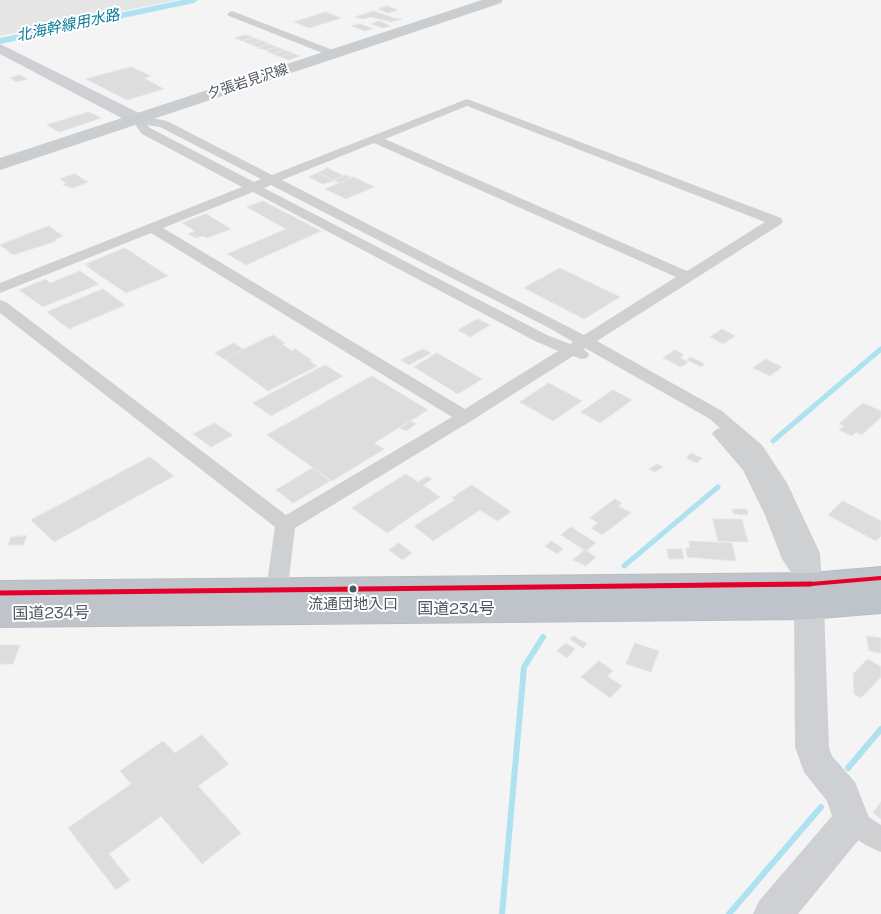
<!DOCTYPE html>
<meta charset="utf-8">
<style>
body{margin:0}
canvas{display:block;background:#f4f4f4}
</style>
<canvas width="881" height="914"></canvas>
<script>
const g = document.querySelector('canvas').getContext('2d');
g.lineJoin = 'round';
function fill(path, color) { g.fillStyle = color; g.fill(path, 'evenodd'); }
function strokePath(path, color, width, dash) { g.strokeStyle = color; g.lineWidth = width; g.lineCap = dash ? 'butt' : 'round'; g.setLineDash(dash || []); g.stroke(path); }
function label(font, color, halo, rows, align = 'center') {
  g.font = font + ' "Space Grotesk","Noto Sans JP",sans-serif'; g.lineWidth = 4; g.setLineDash([]); g.textBaseline = 'middle'; g.strokeStyle = halo; g.fillStyle = color; for (const [text, x, y, turn = 0] of rows) {
    g.save(); g.translate(x, y); g.rotate((+turn || 0) * Math.PI / 180); g.textAlign = isNaN(turn) ? turn : align; if (halo) g.strokeText(text, 0, 0); g.fillText(text, 0, 0); g.restore();
  }
}
fill(new Path2D(`
 M0,0H177L0,36Z`), '#e6e5e6');
strokePath(new Path2D(`
 M773,441L881,349
 M624,566L718,487`), '#aee2f0', 5);
strokePath(new Path2D(`
 M848,768L881,729
 M502,914L524,667L543,637
 M729,914L821,807`), '#aee2f0', 6);
fill(new Path2D(`
 M182,0H198L194,3L0,44V38Z`), '#aee2f0');
const building = new Path2D(`
 M388,6L398,10L388,13L378,9Z
 M374,11L394,18L402,19L392,22L370,17L363,19L355,17Z
 M326,12L341,18L309,28L294,22Z
 M379,21L391,26L383,28L371,24Z
 M360,24L373,29L365,31L352,26Z
 M246,35L253,37L242,41L235,38Z
 M254,38L261,41L250,44L243,41Z
 M262,41L269,44L257,47L250,44Z
 M269,44L277,47L265,50L258,48Z
 M277,47L284,50L273,54L266,51Z
 M285,50L292,53L280,57L273,54Z
 M292,53L300,56L288,60L281,57Z
 M131,67L151,76L144,78L164,89L127,100L86,79Z
 M20,75L27,79L16,82L10,78Z
 M89,112L101,118L59,132L47,125Z
 M328,168L344,176L333,180L318,173Z
 M318,173L333,181L323,184L309,177Z
 M75,174L88,182L73,188L63,185L66,183L60,179Z
 M346,175L352,178L339,183L334,180Z
 M354,177L374,187L346,199L325,189Z
 M263,201L321,231L246,265L227,254L286,229L247,207Z
 M206,214L231,229L207,238L203,236L196,238L188,234L195,231L182,223Z
 M49,226L63,236L54,240L56,241L13,255L0,245Z
 M125,248L168,276L126,293L86,266L89,265L86,264Z
 M560,268L620,297L584,319L524,288Z
 M80,271L99,284L43,307L19,290L46,279L50,283Z
 M103,289L125,305L69,329L47,312Z
 M478,319L490,325L470,337L458,330Z
 M722,329L735,336L723,344L710,337Z
 M273,335L285,343L282,344L292,351L295,349L312,360L309,361L317,366L268,391L224,359Z
 M234,343L243,349L224,359L215,353Z
 M423,349L431,353L409,365L401,360Z
 M675,350L684,355L680,358L688,362L681,367L663,358Z
 M437,353L482,379L458,394L414,367Z
 M691,357L705,364L701,367L687,360Z
 M766,359L782,367L770,376L753,368Z
 M325,365L343,376L271,416L253,403Z
 M372,376L428,410L374,443L384,449L332,481L267,435Z
 M549,383L582,401L553,421L520,402Z
 M613,390L632,400L600,423L581,412Z
 M863,403L881,411V417L862,435L856,432L852,436L839,430L844,426L839,424Z
 M411,421L416,424L406,431L400,428Z
 M215,423L233,435L211,447L193,434Z
 M691,453L702,458L697,463L686,458Z
 M150,457L174,476L54,542L31,520Z
 M658,464L663,467L655,472L649,469Z
 M313,468L330,481L293,503L276,490Z
 M406,474L418,482L427,476L432,479L423,485L440,497L387,533L352,508Z
 M472,485L511,512L497,521L480,510L433,541L414,526L455,500L452,498Z
 M615,499L622,503L618,506L631,513L602,535L591,528L598,523L590,518Z
 M843,501L881,521V536L876,541L828,515Z
 M732,509H747L748,515L734,514Z
 M713,519H742L748,542L718,541Z
 M571,527L596,543L586,551L561,535Z
 M27,536L23,545H8L11,537Z
 M552,541L563,549L557,554L545,546Z
 M689,541L732,543L736,561L687,557L686,548H690Z
 M399,543L412,553L402,560L389,550Z
 M667,549H682L684,559H669Z
 M585,550L596,557L586,566L573,560Z
 M574,636L587,644L583,648L570,639Z
 M867,636L881,638V653L869,651Z
 M566,643L575,649L567,658L557,651Z
 M635,643L659,651L651,672L626,664Z
 M0,645H20L13,664H0Z
 M868,659L881,667V677L861,698L854,694L853,674Z
 M599,661L613,671L607,676L622,686L610,698L581,677Z
 M202,735L229,764L198,786L241,833L202,864L161,816L109,854L130,880L116,890L68,828L131,784L120,771L163,741L175,753Z
 M881,802V819L873,813Z`);
fill(building, '#ddddde');
strokePath(building, '#e5e6e7', 1);
const highway = new Path2D(`
 M881,567V613L809,619L0,627V581L811,573Z`);
strokePath(highway, '#b9bec3', 2);
fill(new Path2D(`
 M232,11L338,52L339,54L334,57L330,56L229,16L227,14Z
 M467,99L781,218L783,221L781,224L597,341L722,411L762,445L787,483L820,553L822,584L819,590L811,592L803,590L782,559L765,515L743,470L712,434L715,430L720,428L710,419L585,348L584,349L589,354L587,358L581,359L573,356L471,421L295,528L286,603L283,609L275,611L267,609L264,603L275,527L0,313V300L6,302L286,515L452,417L151,233L0,293V283L242,187L142,134L131,119L133,116L137,115L167,121L272,175ZM467,106L765,222L687,271L385,139ZM147,125L160,127L261,179L254,182L150,128ZM374,143L676,277L584,335L282,180ZM271,185L553,330L573,342L570,344L547,335L264,188ZM253,192L535,341L558,351L465,409L163,228Z
 M852,808L861,812L881,825V852C866,846 846,835 839,820L843,812Z`), '#ced0d2');
fill(new Path2D(`
 M0,44L143,115L145,119L143,123H131L0,54Z
 M811,573L822,576L826,584L824,607L829,747L832,756L855,782L870,820L865,832L798,914H753L759,901L832,816L827,801L804,772L795,747L794,607L796,584L800,576Z`), '#ced0d4');
fill(new Path2D(`
 M482,0H503L501,3L0,170V158Z`), '#caced1');
fill(highway, '#bec4c9');
strokePath(new Path2D(`
 M700,585L811,584L881,578`), '#e4002b', 4);
strokePath(new Path2D(`
 M0,593L811,584`), '#e4002b', 5);
for (const [x, y, r, color] of [
 [353,589,4.5,"#4a5661"]
]) { const dot = new Path2D(); dot.arc(x, y, r, 0, 2 * Math.PI); g.fillStyle = color; g.fill(dot); strokePath(dot, '#fff', 2); }
label('14px', '#4a5661', '#fff', [
 ["夕張岩見沢線",248,82,-18]
]);
label('italic 15px', '#0c7c9b', '#fff', [
 ["北海幹線用水路",68,26,-12]
]);
label('15px', '#4a5661', '#fff', [
 ["流通団地入口",353,605]
]);
label('16px', '#4a5661', '#fff', [
 ["国道234号",456,610],
 ["国道234号",51,614,-1]
]);
</script>
